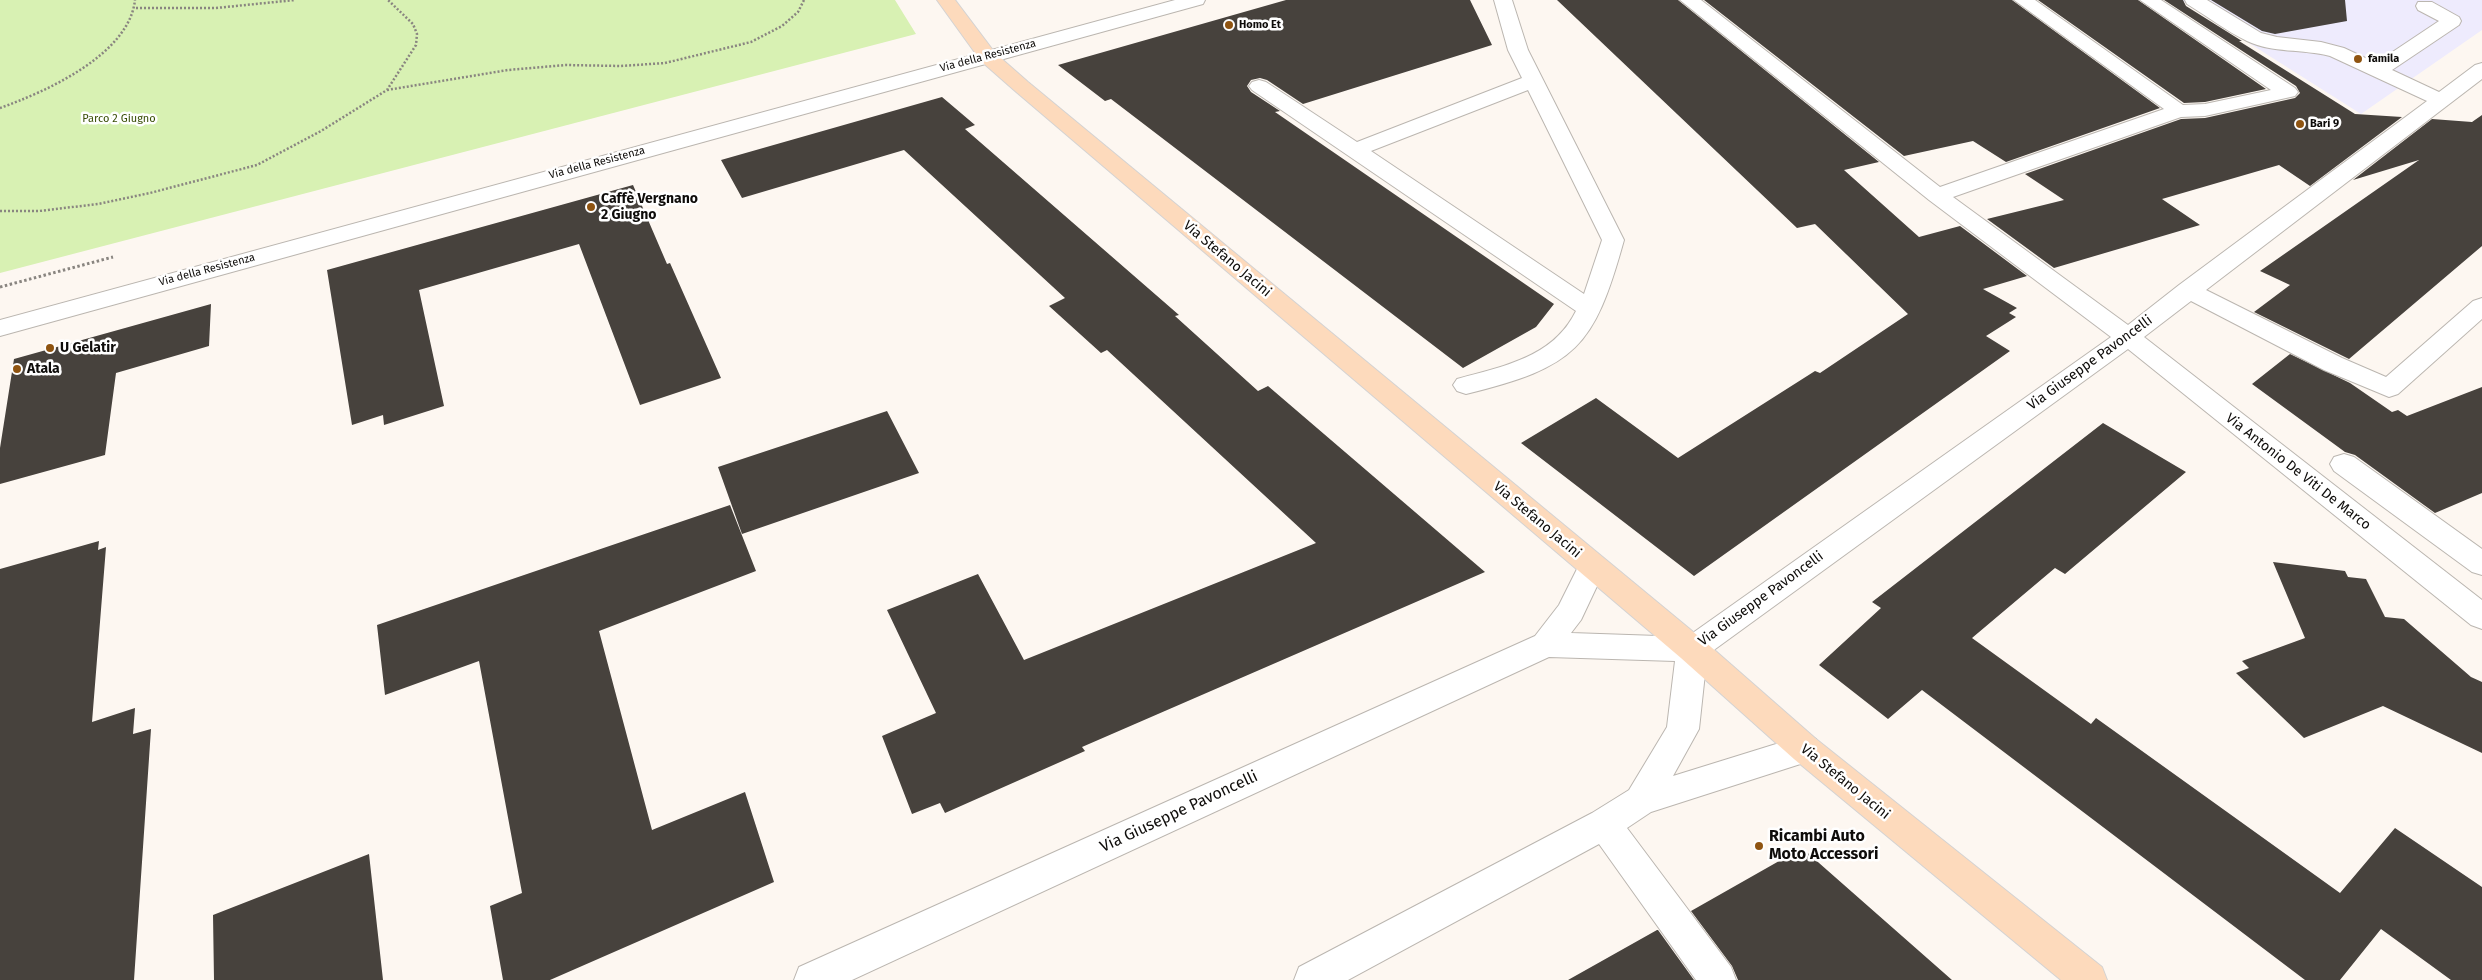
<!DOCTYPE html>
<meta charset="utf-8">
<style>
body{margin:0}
canvas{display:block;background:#fdf7f1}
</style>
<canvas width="2482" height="980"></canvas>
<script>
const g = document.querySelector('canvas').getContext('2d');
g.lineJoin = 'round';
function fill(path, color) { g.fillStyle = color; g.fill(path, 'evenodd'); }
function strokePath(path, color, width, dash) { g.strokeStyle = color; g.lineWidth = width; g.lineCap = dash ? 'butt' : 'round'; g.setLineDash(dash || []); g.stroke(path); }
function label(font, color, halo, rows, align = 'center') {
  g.font = font + ' "Fira Sans",sans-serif'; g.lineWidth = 5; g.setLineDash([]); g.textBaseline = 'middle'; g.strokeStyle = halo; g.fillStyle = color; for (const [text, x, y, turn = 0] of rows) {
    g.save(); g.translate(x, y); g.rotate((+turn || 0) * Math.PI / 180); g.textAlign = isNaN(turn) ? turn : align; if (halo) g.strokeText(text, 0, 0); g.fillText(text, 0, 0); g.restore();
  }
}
fill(new Path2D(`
 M2181,0H2482V30L2361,114Z`), '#eeebfd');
fill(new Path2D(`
 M0,0H895L916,34L0,273Z`), '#d8f1b3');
fill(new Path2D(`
 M1286,0H1470L1492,45L1303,104L1267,80L1260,78L1251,80L1247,86L1251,92L1280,111L1275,112L1554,304L1536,327L1463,368L1111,99L1105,101L1058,65Z
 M1557,0H1678L1879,162L1844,170L1919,237L1960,226L2027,276L1983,289L2017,308L2009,313L2016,317L1986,336L2010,351L1694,576L1521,443L1596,398L1678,458L1815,371L1820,373L1908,314L1815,224L1797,228Z
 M1704,0H2012L2160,108L2006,162L1973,141L1904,156Z
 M2038,0H2138L2266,89L2205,102L2184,103Z
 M2164,0H2183L2186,6L2242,41H2239L2355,114L2402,117L2310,186L2279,165L2162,199L2200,225L2054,268L1987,219L2064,200L2025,174L2181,119L2205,118L2295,98L2300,93L2296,86Z
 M2211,0H2345L2347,21L2275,34L2262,31Z
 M942,97L975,125L965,129L1179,315L1175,316L1258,391L1268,386L1485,572L1082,747L1085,751L945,813L940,803L912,814L882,736L936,713L887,610L978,574L1024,660L1316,543L1107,350L1101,353L1049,306L1065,298L904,150L742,198L721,160Z
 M2482,115V246L2349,359L2254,312L2290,285L2260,271L2419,160L2353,180L2432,119L2472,122Z
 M633,185L667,264L670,263L721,378L640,405L579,244L419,290L444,406L384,425L383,415L352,425L327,270Z
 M211,304L209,346L116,373L105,455L0,484V448L14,359Z
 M2290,354L2350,383L2392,412L2398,410L2407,416L2482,387V493L2435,513L2355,455L2345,452L2252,384Z
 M887,411L919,473L742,534L718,467Z
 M2103,423L2186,472L2065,574L2055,568L1972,638L2091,724L2096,718L2340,893L2395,828L2482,887V980H2451L2381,929L2340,980H2305L1922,690L1888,719L1819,665L1881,608L1872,602Z
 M730,505L756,571L599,631L652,830L745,792L774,882L550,980H503L490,906L522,893L479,661L385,695L377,625Z
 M99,541L98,550L106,547L92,722L135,708L133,734L151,729L134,980H0V569Z
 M2273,562L2345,571L2348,577L2366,579L2385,617L2404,619L2471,677L2482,682V753L2383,706L2304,738L2236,673L2249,668L2242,661L2305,638Z
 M1802,848L1952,980H1738L1732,966L1691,911Z
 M369,854L383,980H214L213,915Z
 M1658,930L1694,980H1568L1657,930Z`), '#47423d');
const minor = new Path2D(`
 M1175,0H1205L1203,4L0,336V320Z
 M1494,0H1512L1528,50L1624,240C1594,348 1576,367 1466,394L1457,391L1453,385L1457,379C1503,366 1553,358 1576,311L1252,90L1249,86L1252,82L1259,80L1266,82L1357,142L1522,78L1508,50ZM1528,90L1602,240L1584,294L1371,151Z
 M1680,0H1701L1940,187L2164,109L2014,0H2035L2183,105L2205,104L2271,90L2140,0H2161L2295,88L2298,92L2295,96L2205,116L2181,117L1953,197L2128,325L2179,285L2427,101L2330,56C2303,49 2272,53 2247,41C2226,31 2207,16 2187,4L2185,0H2207L2261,33L2277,37L2321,42L2344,48L2376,63L2439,21L2418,10L2416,6L2418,2H2432L2459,17L2461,21L2459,25L2392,70L2439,92L2475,65L2482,63V79L2206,290L2342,358L2386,377L2473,301L2482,298V319L2398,394L2389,397L2324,370L2191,301L2144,337L2482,600V629L2471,625L2128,349L1707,655L1699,729L1673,776L1805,735L1816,739L1821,749L1816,759L1651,812L1627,828L1731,967L1736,980H1696L1599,844L1348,980H1294L1299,967L1592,813L1629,790L1667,727L1675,661L1549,657L852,980H794L799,967L1535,636L1559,605L1582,559L1592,556L1602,559L1606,567L1581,620L1571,633L1687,637L2111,337L1929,200Z
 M2344,454L2354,457L2482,549V575L2472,572L2334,471L2330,464L2334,457Z`);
const major = new Path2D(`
 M937,0H955L995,53L1028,82L1703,640L1816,739L2102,967L2107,980H2061L1794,759L1681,658L1014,90L981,61Z`);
strokePath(minor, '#bbb6b0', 2);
strokePath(major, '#d4d3d3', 2);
strokePath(new Path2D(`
 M136,8H216L295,0
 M387,90L508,70L566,65L621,66L665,63L751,42L782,26L798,12L804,0
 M0,108C45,92 129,55 135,0
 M0,211H39L98,204L150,193L257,165L321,131L387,90L416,45L417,34L413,24L388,0`), '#898580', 2.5, [2, 2]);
strokePath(new Path2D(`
 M0,287L113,257`), '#898580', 3, [2.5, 2.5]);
fill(minor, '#fff');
fill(major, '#fddabc');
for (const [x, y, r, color] of [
 [1229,25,5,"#8f5411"],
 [2358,59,5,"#8f5411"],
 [2300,124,5,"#8f5411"],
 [591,207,5,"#8f5411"],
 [50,348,5,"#8f5411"],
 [17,369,5,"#8f5411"],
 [1759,846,5,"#8f5411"]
]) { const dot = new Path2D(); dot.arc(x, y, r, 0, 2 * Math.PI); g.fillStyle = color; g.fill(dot); strokePath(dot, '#fff', 2); }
label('bold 11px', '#0e0c0a', '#fff', [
 ["Homo Et",1239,25],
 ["famila",2368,59],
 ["Bari 9",2310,124]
], 'left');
label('11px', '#0e0c0a', '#fff', [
 ["Via della Resistenza",988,56,-15],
 ["Via della Resistenza",597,163,-15],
 ["Via della Resistenza",207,270,-15]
]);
label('11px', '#384d05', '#fff', [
 ["Parco 2 Giugno",119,119]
]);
label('bold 14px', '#0e0c0a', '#fff', [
 ["Caffè Vergnano",601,199],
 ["2 Giugno",601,215],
 ["U Gelatir",60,348],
 ["Atala",27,369]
], 'left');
label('14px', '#0e0c0a', '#fff', [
 ["Via Stefano Jacini",1227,259,40],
 ["Via Giuseppe Pavoncelli",2090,363,-36],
 ["Via Antonio De Viti De Marco",2298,472,38],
 ["Via Stefano Jacini",1537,520,40],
 ["Via Giuseppe Pavoncelli",1761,599,-36],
 ["Via Stefano Jacini",1845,782,39]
]);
label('16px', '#0e0c0a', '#fff', [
 ["Via Giuseppe Pavoncelli",1179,812,-25]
]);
label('bold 16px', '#0e0c0a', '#fff', [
 ["Ricambi Auto",1769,837],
 ["Moto Accessori",1769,855]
], 'left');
</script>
